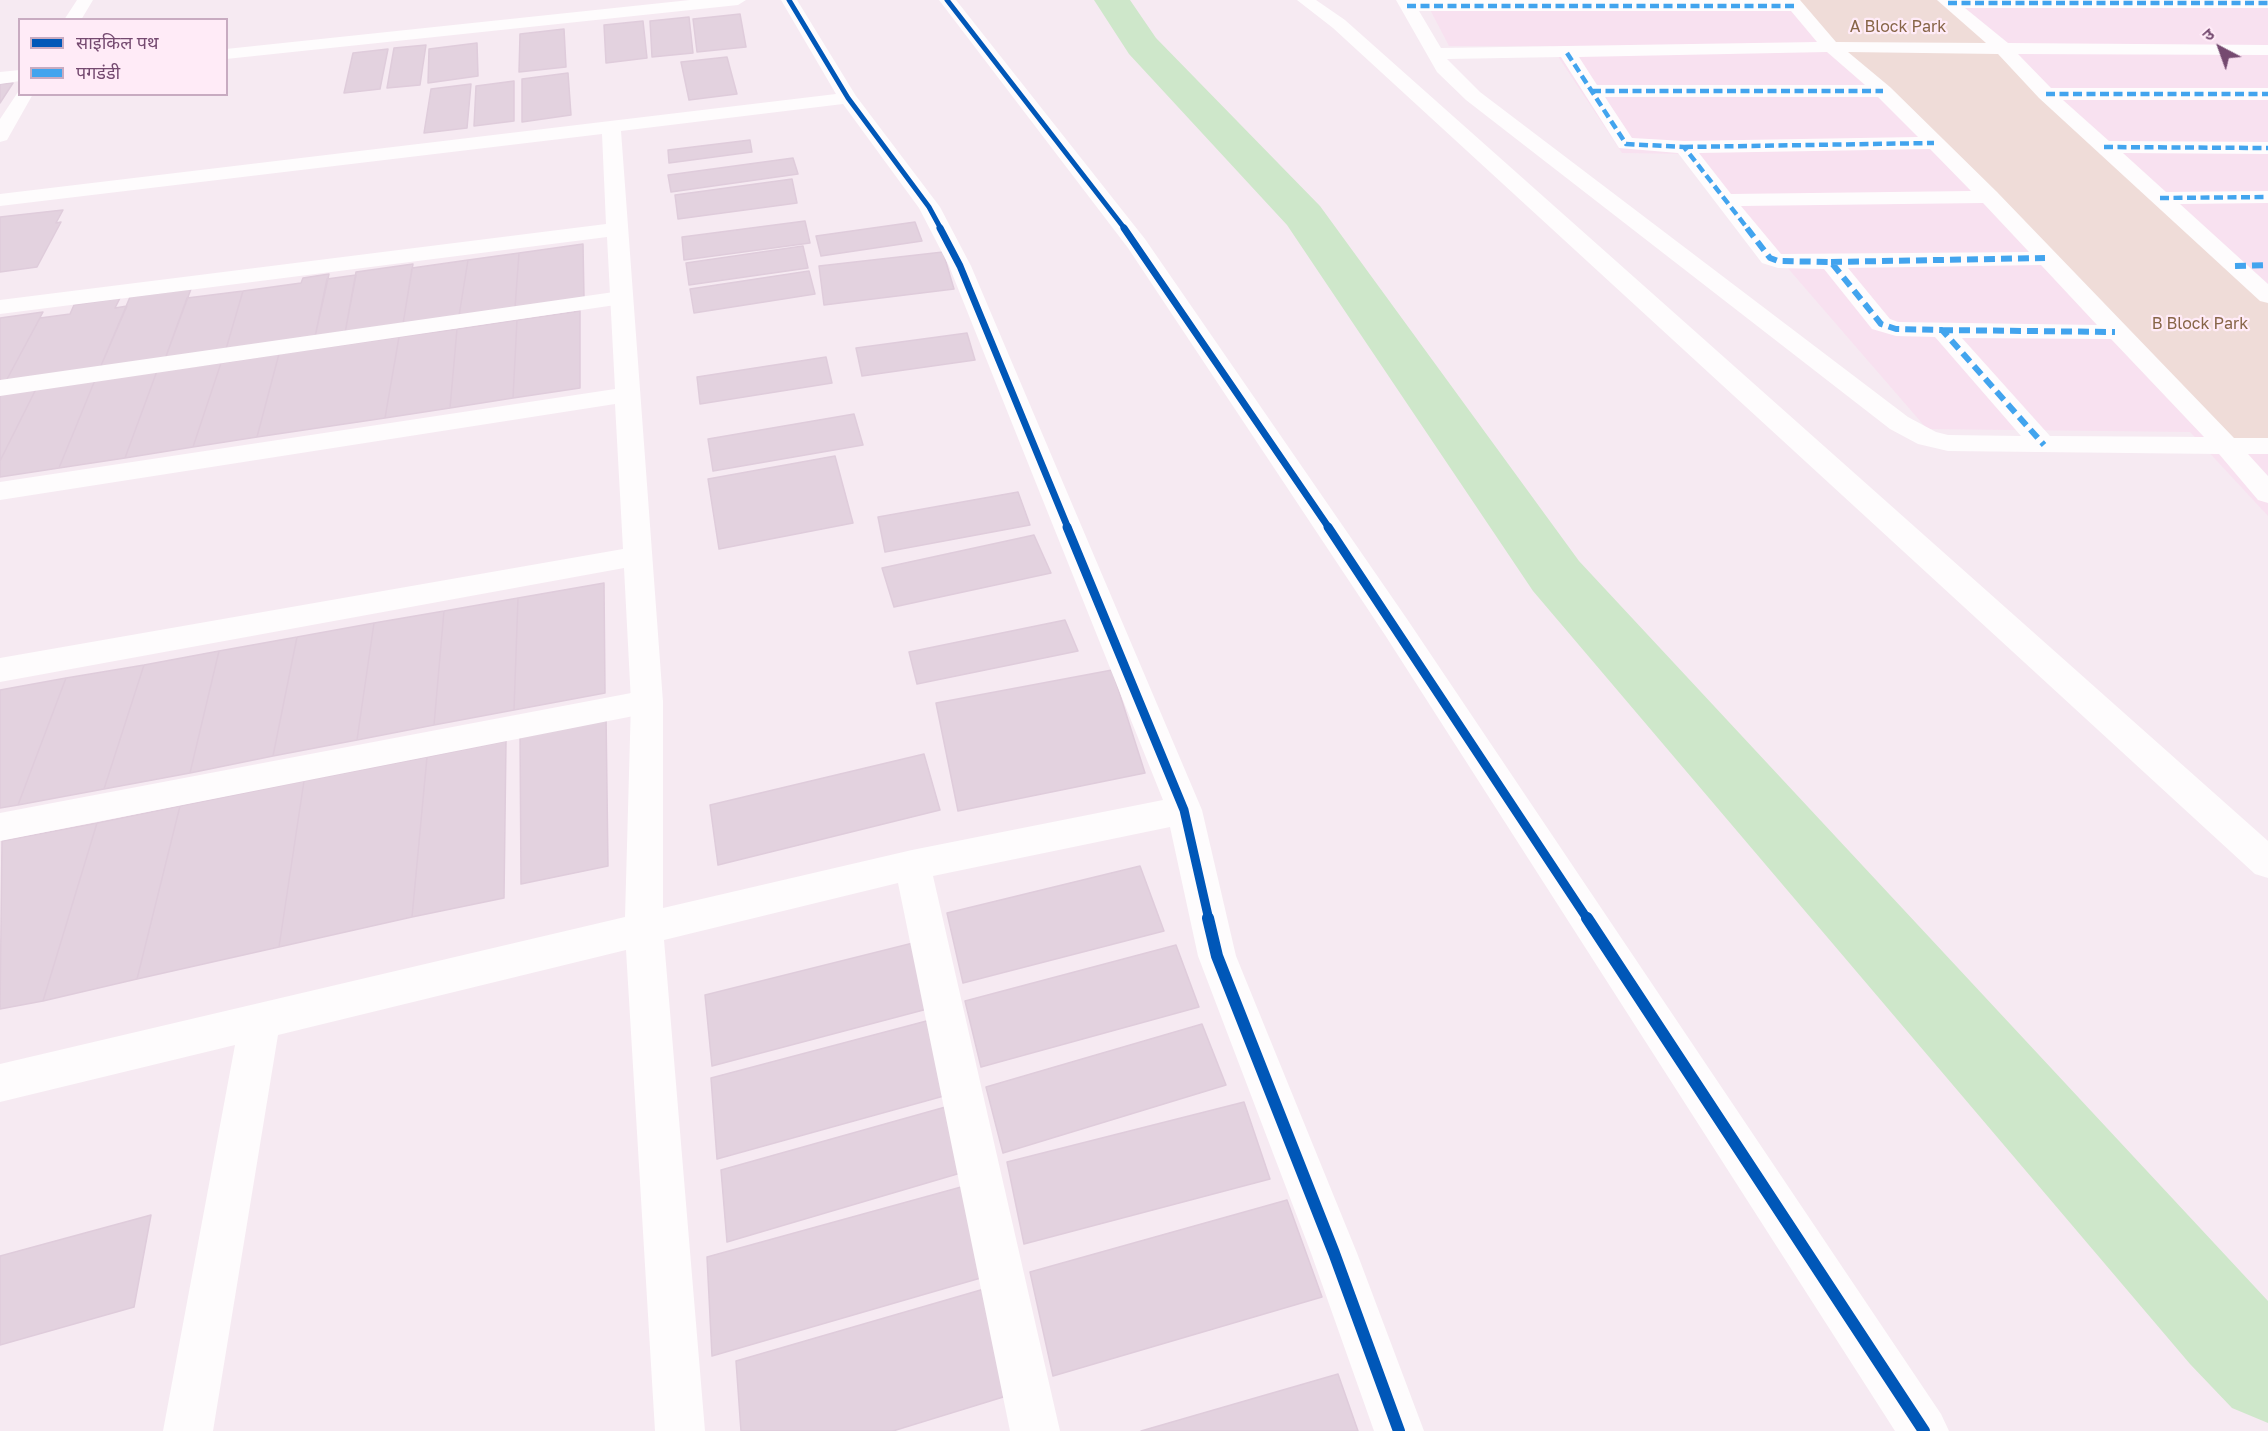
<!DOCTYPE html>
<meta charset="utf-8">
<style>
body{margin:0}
#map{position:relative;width:2268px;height:1431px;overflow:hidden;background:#f6eaf2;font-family:"Golos Text","Noto Sans Devanagari",sans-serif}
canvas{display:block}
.legend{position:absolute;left:18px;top:18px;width:210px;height:78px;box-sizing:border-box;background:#ffebf7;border:2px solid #c8abc1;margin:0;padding:8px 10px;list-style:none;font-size:18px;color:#754a70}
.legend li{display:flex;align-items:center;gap:12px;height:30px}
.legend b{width:30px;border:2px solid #c8abc1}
.north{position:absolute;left:2190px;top:18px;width:60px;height:60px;-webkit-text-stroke:4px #ffebf7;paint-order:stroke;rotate:319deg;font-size:16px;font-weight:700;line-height:24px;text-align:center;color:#754a70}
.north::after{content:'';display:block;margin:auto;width:21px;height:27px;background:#754a70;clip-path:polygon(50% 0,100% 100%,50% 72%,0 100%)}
</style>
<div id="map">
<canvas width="2268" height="1431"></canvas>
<ul class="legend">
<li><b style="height:8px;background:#0057b8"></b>साइकिल पथ</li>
<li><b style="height:8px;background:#42a4ee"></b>पगडंडी</li>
</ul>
<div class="north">उ</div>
</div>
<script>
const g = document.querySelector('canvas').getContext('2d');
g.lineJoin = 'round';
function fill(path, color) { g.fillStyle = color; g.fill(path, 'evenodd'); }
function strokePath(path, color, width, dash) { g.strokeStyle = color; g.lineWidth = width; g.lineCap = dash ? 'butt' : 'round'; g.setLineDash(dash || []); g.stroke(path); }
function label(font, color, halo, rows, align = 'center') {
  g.font = font + ' "Golos Text",sans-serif'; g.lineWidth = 4.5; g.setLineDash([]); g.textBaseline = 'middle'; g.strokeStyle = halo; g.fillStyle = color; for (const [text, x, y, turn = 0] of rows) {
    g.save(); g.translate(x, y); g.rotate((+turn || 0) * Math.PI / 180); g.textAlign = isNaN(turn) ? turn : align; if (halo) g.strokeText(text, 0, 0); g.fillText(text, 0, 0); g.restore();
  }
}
fill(new Path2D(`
 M1425,0H2268V516L2190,432L1927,429L1689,154L1622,153L1551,46H1449Z`), '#f8e1f0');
fill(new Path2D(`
 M1794,0H1948L2268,296V446H2227Z`), '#efdcd8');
fill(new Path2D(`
 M1094,0H1130L1156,38L1320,206L1579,561L2268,1301V1423L2232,1408L2190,1364L1533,591L1287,225L1129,54Z`), '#cee7ca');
const building = new Path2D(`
 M740,14L746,47L697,52L693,19Z
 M689,17L693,53L652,57L650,21Z
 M643,21L647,58L606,63L604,25Z
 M564,29L566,67L519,72L520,34Z
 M477,43L478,76L428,83L429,49Z
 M426,45L420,85L387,88L394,48Z
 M388,49L380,89L344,93L353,53Z
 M727,57L737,94L689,100L681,62Z
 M568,73L571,115L522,122V79Z
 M514,81V121L474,126L476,86Z
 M13,83L0,103V84Z
 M471,84L467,128L424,133L431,89Z
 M750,140L752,152L669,163L668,150Z
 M793,158L798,174L671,192L668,175Z
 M792,179L797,203L678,219L675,195Z
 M63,210L56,223L61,222L37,267L0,272V217Z
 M805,221L810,243L684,260L682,237Z
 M915,222L922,241L821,256L816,236Z
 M583,244L584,298L515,308L519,253Z
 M803,246L808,268L689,285L686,263Z
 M943,252L954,289L824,305L819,266Z
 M519,253L515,308L459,316L468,260Z
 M468,260L459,316L403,324L412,268Z
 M413,264L403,324L345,333L356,272Z
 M809,271L815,294L694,313L690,289Z
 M329,274L315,337L226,349L243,291L301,283L303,278Z
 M356,275L345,333L315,337L327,279Z
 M191,289L165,359L100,368L130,297Z
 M243,291L226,349L165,359L187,298Z
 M120,298L115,308L127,306L100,368L6,381L40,318L70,314L74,305Z
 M580,311V388L513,398L517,320Z
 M43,312L6,381L0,382V318Z
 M517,320L513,398L450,408L457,329Z
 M457,329L450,408L385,418L399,337Z
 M967,333L975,360L862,376L856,348Z
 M399,337L385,418L257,437L279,354Z
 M279,354L257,437L193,447L221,363Z
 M826,357L832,383L700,404L697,377Z
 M221,363L193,447L125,458L157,371Z
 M157,371L125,458L59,468L95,380Z
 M95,380L59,468L0,477V461L36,389Z
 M36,389L0,461V394Z
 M854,414L863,445L713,471L708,439Z
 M835,456L853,523L719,549L708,479Z
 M1018,492L1030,525L885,552L878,517Z
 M1034,535L1051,573L894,607L882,568Z
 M604,583L605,693L514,710L518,598Z
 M518,598L514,710L434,725L444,611Z
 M444,611L434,725L357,740L374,623Z
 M1065,620L1078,651L917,684L909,652Z
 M374,623L357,740L273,756L297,637Z
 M297,637L273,756L190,773L219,651Z
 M219,651L190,773L104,789L144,665Z
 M144,665L104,789L18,805L66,678Z
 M1112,670L1145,773L958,811L936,703Z
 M66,678L18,805L0,808V690Z
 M606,714L608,866L521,884L520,729Z
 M506,741L504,898L412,917L427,757Z
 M924,754L940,810L718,865L710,805Z
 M427,757L412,917L279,947L304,781Z
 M304,781L279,947L137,979L180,806Z
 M180,806L137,979L43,1001L97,823Z
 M97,823L43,1001L0,1009L2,841Z
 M1140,866L1164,931L963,983L947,913Z
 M917,942L931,1008L712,1066L705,995Z
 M1176,945L1199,1007L981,1067L965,1001Z
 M934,1019L951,1094L717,1159L711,1078Z
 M1202,1024L1226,1085L1003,1153L986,1087Z
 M1244,1102L1270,1179L1024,1244L1007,1162Z
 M949,1106L964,1172L727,1242L721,1170Z
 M972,1184L991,1275L712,1356L707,1257Z
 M1287,1200L1322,1297L1053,1376L1030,1272Z
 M151,1215L134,1307L0,1345V1256Z
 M991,1287L1013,1394L893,1431H741L736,1361Z
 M1338,1374L1358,1431H1141Z`);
fill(building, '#e3d2df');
strokePath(building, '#dfccdb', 1.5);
fill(new Path2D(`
 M621,291L629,293L633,298L629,303L0,396V380Z
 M647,690L659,693L663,702L659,711L0,841V813Z`), '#fefcfd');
fill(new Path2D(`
 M77,0H93L81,20H64Z
 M690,0H746L738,5L226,59V49Z
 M781,0H797L856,96L940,207L971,266L1202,810L1236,956L1357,1253L1424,1431H1374L1311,1253L1198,956L1170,827L933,876L1060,1431H1010L898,883L664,940L705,1431H655L626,950L278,1035L213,1431H163L235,1045L0,1102V1064L625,917L631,702L624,568L0,682V658L623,549L615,404L0,500V482L615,389L607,237L0,314V300L606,224L602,134L0,206V194L836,94ZM843,104L919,208L949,266L1163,800L912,850L663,908V702L621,131Z
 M939,0H956L1145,239L1407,619L1941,1414L1949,1431H1895L1385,635L1128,248Z
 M1297,0H1316L1345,20L2268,841V878L2255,874L1333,28Z
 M1396,0H1800L1836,42L1986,43L1937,0H2268V8H1965L2008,43L2268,45V55L2018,54L2051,88H2268V100H2063L2109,141L2268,142V154L2123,153L2166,192L2268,191V203L2180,204L2268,284V303L2260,301L2039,98L1998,54L1848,52L1890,87L1997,192L2234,438H2268V454H2248L2268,476V503L2258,500L2219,454L1948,451L1918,444L1890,429L1466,100L1437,72ZM1419,11H1791L1817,42L1441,48ZM1827,52L1865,85H1597L1579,57ZM1561,57L1619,148L1678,153L1762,263L1778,268L1824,269L1872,329L1896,336L1935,337L2021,436L1948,435L1936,432L1908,417L1480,92L1447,59ZM1605,97H1878L1918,137L1684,141L1632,138ZM1930,149L1971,191L1731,194L1699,153ZM1983,203L2029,252L1781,254L1741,206ZM2041,265L2097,325L1898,322L1890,319L1848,268ZM1962,338L2111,339L2204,437L2050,436Z
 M20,70V81L0,84V72Z
 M20,89V94H33L7,140L0,142V119Z`), '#fefcfd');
strokePath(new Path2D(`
 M1948,3H2268
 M1407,6H1796
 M1567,53L1626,144L1684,147L1748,229
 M1592,91H1883
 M2046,94H2268
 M1684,147L1934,143
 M2104,147L2268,148
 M2160,198L2268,197`), '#42a4ee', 4.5, [9, 4.5]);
strokePath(new Path2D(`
 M1747,228L1770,258L1778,261L1831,262L1881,324L1896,329L1942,330L2044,445
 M1831,262L2045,258
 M2235,266L2268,265
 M1942,330L2115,332`), '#42a4ee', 6, [11, 6]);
strokePath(new Path2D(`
 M789,0L848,98L929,207L941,229
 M947,0L1125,229`), '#0057b8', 5);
strokePath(new Path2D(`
 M940,228L960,266L1068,528
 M1124,228L1329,528`), '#0057b8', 7);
strokePath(new Path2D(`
 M1067,527L1184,810L1209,920
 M1328,527L1588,920`), '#0057b8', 9);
strokePath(new Path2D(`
 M1208,918L1217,956L1334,1253L1399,1431
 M1587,918L1924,1431`), '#0057b8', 12);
label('16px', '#876547', '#ffebf7', [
 ["A Block Park",1898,27],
 ["B Block Park",2200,324]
]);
</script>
